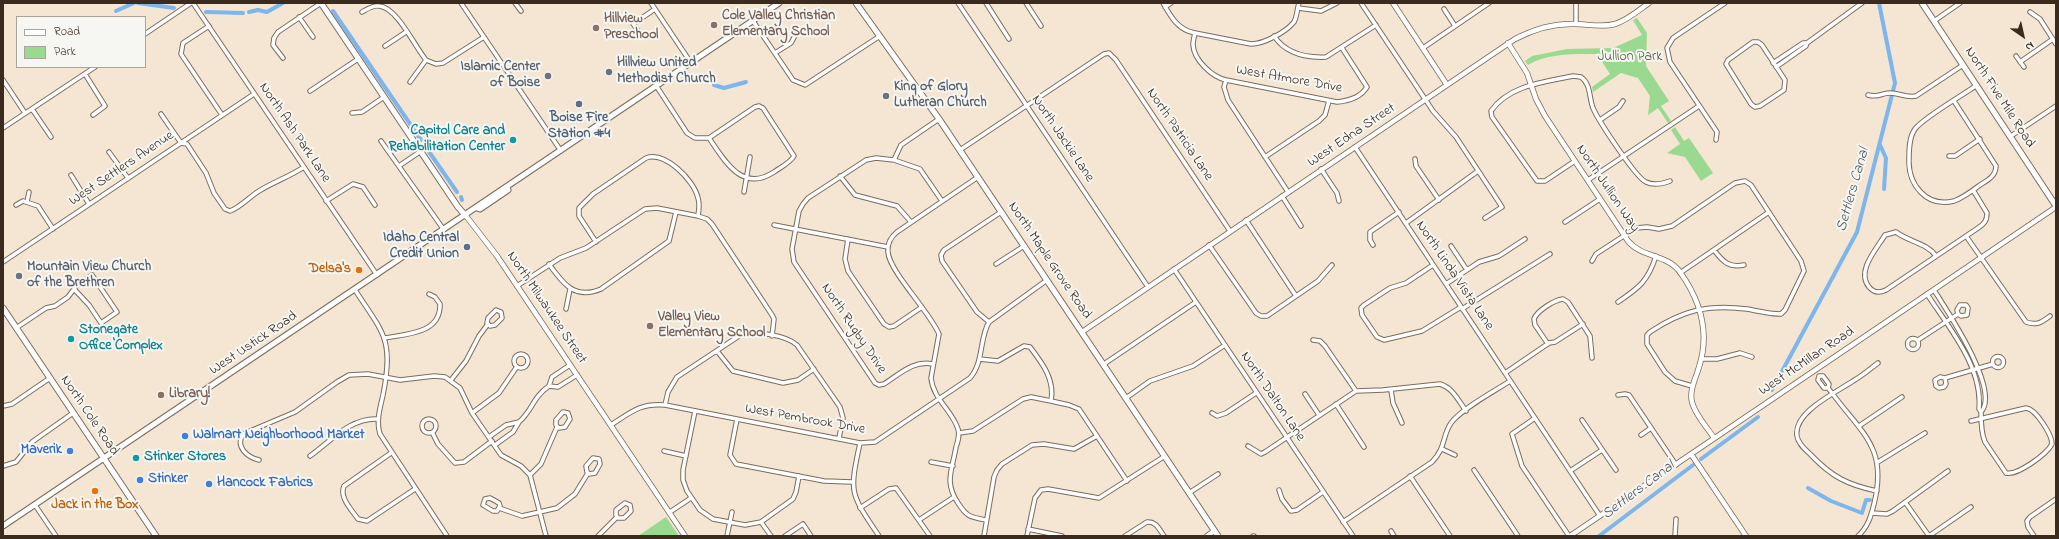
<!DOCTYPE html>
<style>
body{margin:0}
#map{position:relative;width:2059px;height:539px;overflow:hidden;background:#f4e6d2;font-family:"Indie Flower",sans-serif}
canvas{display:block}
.frame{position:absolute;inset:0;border:4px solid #3b2a1e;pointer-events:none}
.legend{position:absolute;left:16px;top:16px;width:130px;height:52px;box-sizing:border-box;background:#f6f6f2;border:1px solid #aba49d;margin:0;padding:5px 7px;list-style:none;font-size:12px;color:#3b2a1e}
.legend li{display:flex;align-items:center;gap:8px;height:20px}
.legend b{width:20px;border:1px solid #aba49d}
.north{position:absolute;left:2003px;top:16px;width:40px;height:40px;-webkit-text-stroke:3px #f6f6f2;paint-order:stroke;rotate:146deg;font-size:11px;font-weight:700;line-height:16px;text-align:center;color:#3b2a1e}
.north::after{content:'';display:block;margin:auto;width:14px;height:18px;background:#3b2a1e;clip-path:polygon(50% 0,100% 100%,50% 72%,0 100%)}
</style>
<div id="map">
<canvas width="2059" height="539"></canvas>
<div class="frame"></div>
<ul class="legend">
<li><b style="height:5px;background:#fff"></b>Road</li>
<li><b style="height:11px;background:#9ada90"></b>Park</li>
</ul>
<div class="north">N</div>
</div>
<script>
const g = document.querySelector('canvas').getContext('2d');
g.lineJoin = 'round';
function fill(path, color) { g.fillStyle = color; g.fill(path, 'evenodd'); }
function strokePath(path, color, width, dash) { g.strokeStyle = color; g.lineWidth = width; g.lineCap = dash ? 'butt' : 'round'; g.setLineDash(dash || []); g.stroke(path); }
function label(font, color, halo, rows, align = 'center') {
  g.font = font + ' "Indie Flower",sans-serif'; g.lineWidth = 4; g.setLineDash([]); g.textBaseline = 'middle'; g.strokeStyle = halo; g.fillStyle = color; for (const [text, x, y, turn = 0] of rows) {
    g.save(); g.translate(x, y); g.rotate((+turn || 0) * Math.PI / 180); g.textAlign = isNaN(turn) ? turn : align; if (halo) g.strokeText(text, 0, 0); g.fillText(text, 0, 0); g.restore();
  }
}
fill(new Path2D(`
 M1637,18L1647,33L1646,66L1669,101L1661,106L1671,121L1668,123L1658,108L1648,115L1650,96L1638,78L1621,73L1593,92L1592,87L1610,74L1597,54C1575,54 1547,53 1528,65L1525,61L1532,56L1567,49L1613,48L1642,35L1633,20Z
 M1675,127L1684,141L1689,138L1713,173L1701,181L1685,157L1667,153L1680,144L1671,130Z
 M666,517L679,536H638Z`), '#9ada90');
strokePath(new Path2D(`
 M138,3L174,8
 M116,11L134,3
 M333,11L421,140
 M206,12L243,13
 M249,12L258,10L267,12L283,3
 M714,85L724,88L746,82
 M1880,145L1886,158L1884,189
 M425,146L457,192
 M461,197L462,200
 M1772,390L1857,232L1895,83L1879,3
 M1701,459L1758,417
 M1808,488L1831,501L1862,513L1866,500H1870
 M1599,536L1693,465`), '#7db5ed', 4);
const minor = new Path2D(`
 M193,3L377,275
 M461,3L561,151
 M515,3L521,11
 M651,3L691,63
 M958,3L1148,287
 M986,3L1009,39
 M1026,3L1041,26
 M1163,3C1171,17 1178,30 1195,33C1194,37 1193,41 1193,45C1194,60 1212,77 1226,80L1224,87L1228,100L1288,192
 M1361,3L1433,111L1456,137L1502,207L1485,218
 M1165,7L1171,3
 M1298,8L1321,11L1337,3
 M1444,9L1455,26
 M362,12C367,9 373,5 379,6C397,7 415,47 426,60
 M2030,12L2040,19L2056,44
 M299,17L313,37
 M630,19L638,31
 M753,21L793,80L805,85L880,36
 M1934,21L1960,3
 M633,24L655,9
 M1576,24V3
 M209,26L183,43L181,54L222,115
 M1195,33L1251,44C1264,44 1286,32 1294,22C1297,17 1297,9 1299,3
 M145,34L191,3
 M1274,36C1286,54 1305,58 1326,57L1376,25
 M1753,42H1758L1762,45L1785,80L1784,90L1760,106L1755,107L1751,104L1726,64L1728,60Z
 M1807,43L1862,3
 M385,46L406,32
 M1423,48L1489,3
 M775,53L791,43L796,34
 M2016,56L2024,67
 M283,58L273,45L274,38L278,32L321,3
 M2020,62L2053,39
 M1773,63L1803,43H1807L1806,46L1776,67
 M85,74L105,106L93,115
 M3,80L25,113
 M1226,80L1337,102C1348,101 1361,97 1367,87L1342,48
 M410,82L426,60L436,64L443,63L484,37
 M657,87L687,133L695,138H709C725,161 742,193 774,172C781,167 790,163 794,156L763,108L759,106L755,107L709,138
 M310,91L358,59
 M1868,95C1880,98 1880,93 1890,93C1899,93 1906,98 1916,96L1963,65
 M1954,101L1996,166C1996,176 1988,180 1980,185C1972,191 1963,198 1954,201C1926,208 1908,184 1909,159C1909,150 1909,137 1915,129C1923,118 1963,95 1977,85
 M32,109L51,137
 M352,113L362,112L384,97
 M161,114L181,143L187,144L206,173L214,193L225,209L230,211C241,207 248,198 259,191C273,182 289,177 304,167
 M1600,120L1619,107L1623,101
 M3,128L95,67
 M2011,136L2056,106
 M1716,140L1717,132L1670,62L1667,48L1673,38L1725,3
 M381,141L444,230
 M1355,147L1600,516
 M960,150L1104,54L1109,53L1116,60L1230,231
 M109,152L128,178
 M1949,156H1955L1980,139
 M1265,157L1319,121L1325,115L1329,101
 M1415,159L1416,166L1439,200
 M894,160L920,169L942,201
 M1575,161L1545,181H1537L1492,117L1491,111C1509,85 1545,82 1573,76L1581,77C1591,84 1589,98 1593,108C1598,120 1636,178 1646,182C1654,186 1662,184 1670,181
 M399,166L421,151
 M1321,169L1337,193L1339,201
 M71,175L89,204
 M840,176L855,195L897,206L911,222
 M978,177L897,232C891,237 887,244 888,252C889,271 930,312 939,334L931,378C933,399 952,410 958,429C960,435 958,441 956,447C952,471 944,482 958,503C967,517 970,517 986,520
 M1588,180L1699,106
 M744,192L750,157
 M1282,196L1301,226
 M326,201L353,184L363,187L375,205
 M27,202L29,192
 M16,205L23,201L38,206L53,229
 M1246,220L1296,296
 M1565,222L1600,199
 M1406,223L1478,171
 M774,225L888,247
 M1966,236L2026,322C2037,326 2042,322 2050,316
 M848,239L845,259L848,271L884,324L889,327L894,326L922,307
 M596,242L579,216V208L593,194L646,158C665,151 694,180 698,198C700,204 699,210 698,216L707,219L712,224L772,315L774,319L772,336
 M1209,245L1256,313L1261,316H1267L1318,281L1332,265
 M1373,245L1370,240V232L1399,212
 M1451,246L1467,270
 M1714,250C1723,262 1729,268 1744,265
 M1936,256C1927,243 1909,242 1896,232L1885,235C1876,250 1856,271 1869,287C1874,293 1880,293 1886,290L1978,228C1984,224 1987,221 1987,213L1973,190
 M1592,261L1596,254L1636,228L1647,227L1659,229L1672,226L1735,183L1745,181L1751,185L1801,261L1804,271L1785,310L1781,314C1770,314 1758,311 1747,309C1708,304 1683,310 1650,332L1647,335V344L1665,372L1675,381L1692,386
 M3,262L254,94
 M549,264C563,284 575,300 601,289L669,241L676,212
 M996,264L1024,246
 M1433,265L1406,283L1390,288L1364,305L1361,308L1362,315L1377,337L1384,340L1422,331L1461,307
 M1174,269L1353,536
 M1680,273L1769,212
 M1446,284L1479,262L1499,256L1525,239
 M517,286L560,258L586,248L645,209L657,208L698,216
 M355,290C384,334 394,340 383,395C380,408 376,421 380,434L447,536
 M1927,294C1949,328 1983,367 1979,409L1981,412C2001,390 1947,311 1934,290
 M1618,302C1639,288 1648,281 1656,256
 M566,309L570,289
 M1462,309L1550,254
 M496,310L501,312L502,318L495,325L490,326L487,323L488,318Z
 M989,322L977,312L942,261L941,255L944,250L1001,212
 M16,328L46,308L55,306L68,297L77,285L92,275L117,312L101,323L89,305L74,289
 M385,338C406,334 441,334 440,304L435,297L429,294
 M1907.5 344a5.5 5.5 0 1 1 11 0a5.5 5.5 0 1 1-11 0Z
 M1313,340L1320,341L1325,346L1356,391
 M1918,340L1958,314L1957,310L1960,305H1966L1968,308L1967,315L1961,316L1958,314
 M1548,344L1535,325L1534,319C1537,311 1554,300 1563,299L1568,302L1590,336L1592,358
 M717,351L733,371L783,383L798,380L814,369
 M514 361a7 7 0 1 1 14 0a7 7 0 1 1-14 0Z
 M1992.5 362a5.5 5.5 0 1 1 11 0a5.5 5.5 0 1 1-11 0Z
 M979,359L998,361L1024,346L1030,347C1043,364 1055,380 1051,401L1069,405L1079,409L1127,481
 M1702,359H1717L1740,353L1752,357
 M933,364C913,360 900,374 884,384L879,385L875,383L794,262L792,249L799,211L803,204L808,198L866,160L876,158L894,160L901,145L939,119
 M1104,364L1196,302
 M570,365L552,377L549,386L558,387L577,375
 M1505,373L1549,343L1555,342L1583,324
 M1945,378L1946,384L1944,387L1939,388L1936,386L1935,380L1940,377L1945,378L1993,364
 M451,380L466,361L479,336L488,324
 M1828,388H1824L1818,380L1819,376H1823L1829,384L1828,388L1832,393C1862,434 1888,447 1874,504C1871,516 1868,527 1858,536
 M1391,390L1393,403L1402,423
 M1305,394L1319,415
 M1618,395L1625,394L1629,395L1676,465
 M1126,398L1150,381L1193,366L1225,345
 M1336,404L1364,447
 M665,405L668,392L677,377L742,334C757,331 786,335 797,345L840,407L843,418L839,438
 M3,406L12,404L50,378
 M695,411L683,470V480L687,491L700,510L713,519L745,525L761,522L793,499L796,492L799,476
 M563,412L568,413L570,419L565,427L559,428L556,425V420Z
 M472,413L499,393L516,368
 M1212,413L1217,416L1226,413L1256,393
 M1535,418L1512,434L1522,466L1569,536
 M422 426a7 7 0 1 1 14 0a7 7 0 1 1-14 0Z
 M737,419L730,455L736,464L824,481L852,482
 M1582,420L1616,470
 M1971,421L2026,408C2036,409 2052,435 2052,444C2047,454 2017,476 2006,473L1985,442C1981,433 1981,422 1981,412
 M519,422C533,410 532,398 549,386
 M611,425C631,412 640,403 665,405L860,443L875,442L970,378C984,362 979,339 989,322L1047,280
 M1859,426L1902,397
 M959,433L973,431L1023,399L1031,397L1051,401
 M433,434L438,444L455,463L464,462L492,441
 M1641,435L1651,428
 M489,437L506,425L519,422L513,432L495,445
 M860,443C849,494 850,493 879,536
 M1248,446L1261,454L1265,452L1356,391L1383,390L1440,384C1453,388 1458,400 1466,411
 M1442,449L1455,455
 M664,451L686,456
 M391,453L344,486C339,498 352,510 358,519L367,521L415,489
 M310,456C331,441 351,417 378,419
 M593,458L599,459L600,464L595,473L589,474L587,472L586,466Z
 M259,460C247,457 235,447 243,434L295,412L337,382L349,375L368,374L400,380L434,376L445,377L460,388L472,413L501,455L521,466L530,475L546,536
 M931,462L953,466
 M1878,462L1925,433
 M3,466L16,462L32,442L73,413
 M1474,470L1518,536
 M1570,471L1602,450
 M530,475L541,464L557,427
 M1410,476L1450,536
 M1279,490L1282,499L1291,511L1297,510L1323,492
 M1877,491C1848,485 1832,477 1811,455C1806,450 1798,444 1797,436C1793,412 1837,392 1853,381C1862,376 1870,369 1878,363
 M1189,493L1218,474
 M490,498L499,503L500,506L497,511H493L483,505L485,499Z
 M1905,502L1929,536L1971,507
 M625,503L630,505L631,511L624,518H618L616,515V510Z
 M35,505L56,536
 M499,508L522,516L557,508L575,494L588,473
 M860,508L889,489L896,488L930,536
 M670,512L691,498
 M1872,513L1887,514L1893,511L1948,471
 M919,520L954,497
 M761,522L771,536
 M1343,522L1432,462C1446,448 1442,436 1451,423C1461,409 1495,391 1510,381
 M1028,529L1062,536
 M1391,531L1394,536
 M598,536L617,517
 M727,536L732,512
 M785,536L803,524L811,536
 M984,536L994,477L997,470L1002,464L1032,445L1044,444L1074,449L1097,436
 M1027,536L1035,498L1041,490L1048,489L1099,498L1165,456
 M1125,536L1147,522C1156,521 1159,529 1164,536
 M1253,536H1254
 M1675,536L1676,519
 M2034,536L2028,527L2027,521L2030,517L2056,499`);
const tertiary = new Path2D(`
 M1393,3L1447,85
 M1508,43L1527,73L1536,99L1545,116L1628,241C1642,258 1667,254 1680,272C1700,300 1710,333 1699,367C1696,378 1689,390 1692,402C1695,415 1707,427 1714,438
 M466,216L497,256L685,536
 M1082,332L1515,39C1534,29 1553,23 1575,24C1588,24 1601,28 1615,24C1628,20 1639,10 1649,3
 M1691,454L1746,536
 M1207,536L1214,531
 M1570,536L2056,207`);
const secondary = new Path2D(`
 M321,3L458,207L466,216
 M856,3L939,119L1218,536
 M1922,3L2056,206
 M477,208L480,209L508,190L507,187
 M3,308L156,536
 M3,526L779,3`);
strokePath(minor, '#7c6c5d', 5.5);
strokePath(tertiary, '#7c6c5d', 6);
strokePath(secondary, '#7c6c5d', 7);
strokePath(minor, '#fff', 3.5);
strokePath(tertiary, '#fff', 4.5);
strokePath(secondary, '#fff', 5);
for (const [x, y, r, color] of [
 [714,25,4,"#8d6e63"],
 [596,28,4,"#8d6e63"],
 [609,72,4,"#6b7280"],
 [548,76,4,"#6b7280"],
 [886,96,4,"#6b7280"],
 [579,104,4,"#5c6f8a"],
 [513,140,4,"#0f9aa8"],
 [467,247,4,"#5c6f8a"],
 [359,270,4,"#e8710a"],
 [19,276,4,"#6b7280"],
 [650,326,4,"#8d6e63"],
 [71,339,4,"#0f9aa8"],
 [161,395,4,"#8d6e63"],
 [185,436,4,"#3f7fe0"],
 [70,451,4,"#3f7fe0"],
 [136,458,4,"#0f9aa8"],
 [140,480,4,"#3f7fe0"],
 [209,484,4,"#3f7fe0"],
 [95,491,4,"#e8710a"]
]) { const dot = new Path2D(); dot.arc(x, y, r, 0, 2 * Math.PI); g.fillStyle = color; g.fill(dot); strokePath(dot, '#f6f6f2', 1.5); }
label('bold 14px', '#785e54', '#f6f6f2', [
 ["Cole Valley Christian",722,17],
 ["Elementary School",722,33],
 ["Hillview",604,20],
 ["Preschool",604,36],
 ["Valley View",658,318],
 ["Elementary School",658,334],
 ["Library!",169,395]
], 'left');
label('14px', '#53563a', '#f6f6f2', [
 ["Jullion Park",1630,58]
]);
label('bold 14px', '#5b616d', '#f6f6f2', [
 ["Hillview United",617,64],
 ["Methodist Church",617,80],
 ["Islamic Center",540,68,"right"],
 ["of Boise",540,84,"right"],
 ["King of Glory",894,88],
 ["Lutheran Church",894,104],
 ["Mountain View Church",27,268],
 ["of the Brethren",27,284]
], 'left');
label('14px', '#3b2a1e', '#f6f6f2', [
 ["West Atmore Drive",1289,80,10],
 ["North Five Mile Road",1999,98,57],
 ["North Ash Park Lane",294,133,56],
 ["North Patricia Lane",1179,135,56],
 ["West Edna Street",1352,136,-34],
 ["North Jackie Lane",1062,139,56],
 ["West Settlers Avenue",122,169,-34],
 ["North Jullion Way",1607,189,56],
 ["North Maple Grove Road",1049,261,56],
 ["North Linda Vista Lane",1454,276,56],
 ["North Milwaukee Street",546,308,56],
 ["North Rugby Drive",853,329,56],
 ["West Ustick Road",254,344,-34],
 ["West McMillan Road",1807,362,-34],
 ["North Dalton Lane",1272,397,56],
 ["North Cole Road",89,416,56],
 ["West Pembrook Drive",805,420,10]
]);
label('bold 14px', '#4e5e75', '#f6f6f2', [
 ["Boise Fire",579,119],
 ["Station #4",579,135],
 ["Idaho Central",459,239,"right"],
 ["Credit Union",459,255,"right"]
]);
label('bold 14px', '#0d838f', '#f6f6f2', [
 ["Capitol Care and",505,132,"right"],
 ["Rehabilitation Center",505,148,"right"],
 ["Stonegate",79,331],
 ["Office Complex",79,347],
 ["Stinker Stores",144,458]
], 'left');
label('bold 14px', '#c56008', '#f6f6f2', [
 ["Delsa's",351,270],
 ["Jack in the Box",95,506,"center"]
], 'right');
label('bold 14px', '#366cbe', '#f6f6f2', [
 ["Walmart Neighborhood Market",193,436],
 ["Maverik",62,451,"right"],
 ["Stinker",148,480],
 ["Hancock Fabrics",217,484]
], 'left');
label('italic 15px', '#4f545c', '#f6f6f2', [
 ["Settlers Canal",1854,190,-74],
 ["Settlers Canal",1639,491,-37]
]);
</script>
